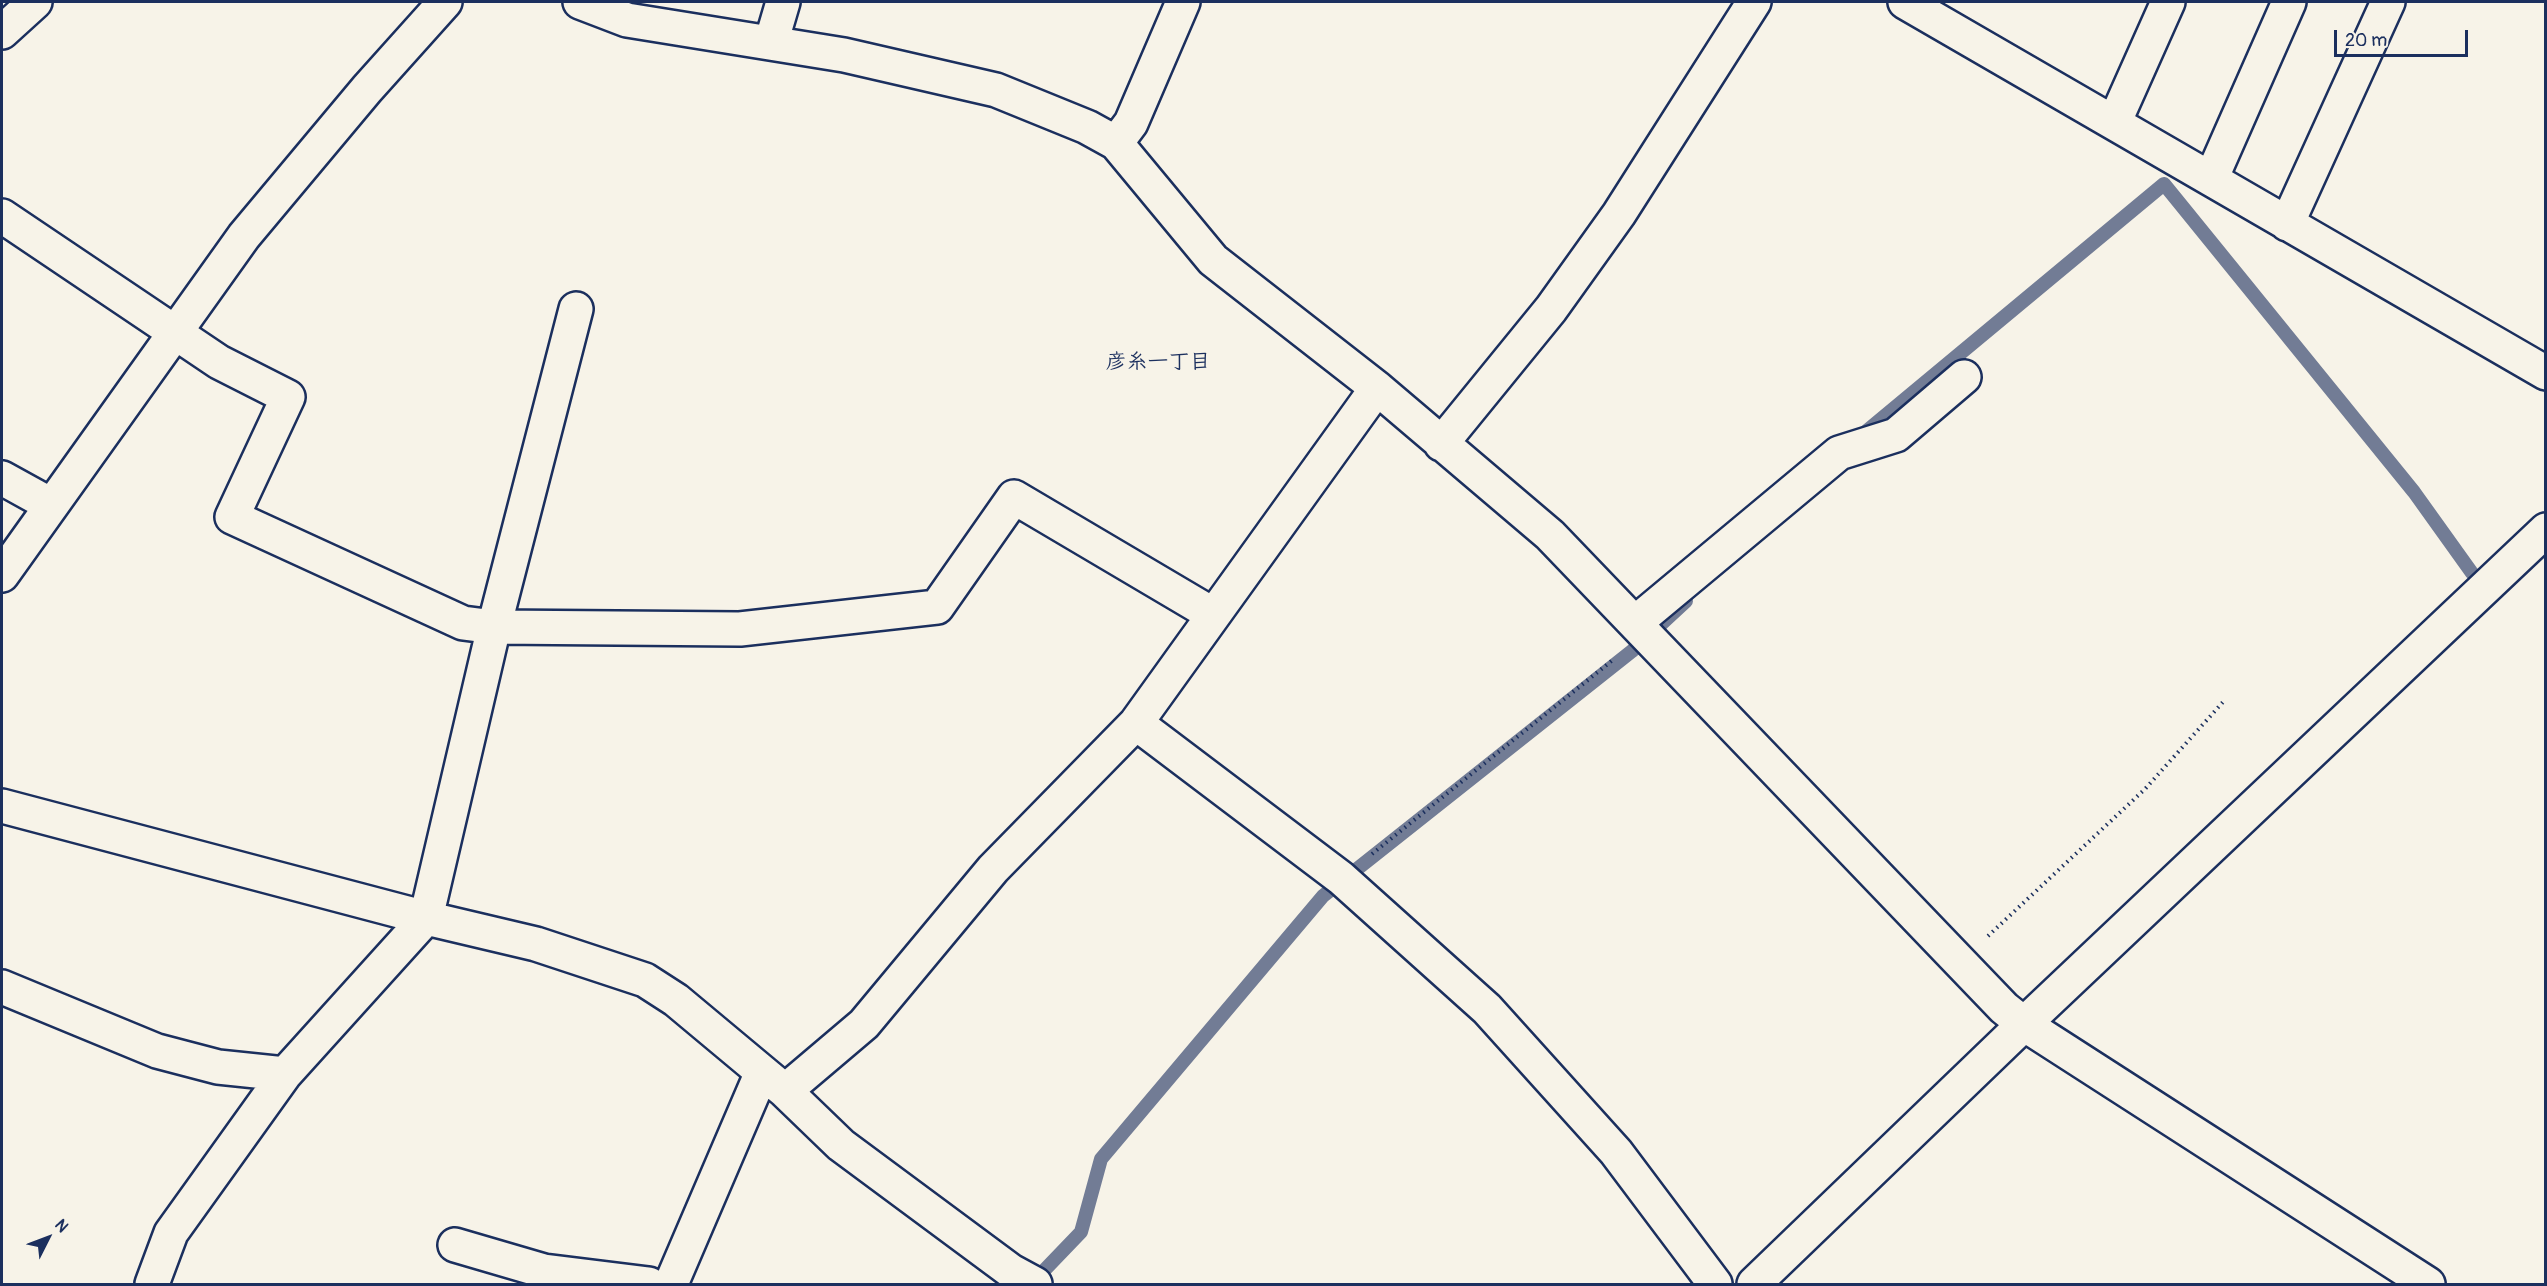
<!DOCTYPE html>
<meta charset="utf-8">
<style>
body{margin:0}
#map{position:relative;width:2547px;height:1286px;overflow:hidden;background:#f7f3e8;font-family:Pangolin,sans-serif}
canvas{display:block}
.frame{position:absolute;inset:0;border:3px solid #1b2f5e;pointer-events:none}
.north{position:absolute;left:18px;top:1208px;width:60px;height:60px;-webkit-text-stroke:4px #f7f3e8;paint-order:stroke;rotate:48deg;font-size:16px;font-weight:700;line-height:24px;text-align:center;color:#1b2f5e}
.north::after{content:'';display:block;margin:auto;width:21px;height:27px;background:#1b2f5e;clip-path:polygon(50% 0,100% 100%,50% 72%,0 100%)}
.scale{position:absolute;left:2334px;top:30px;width:134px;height:27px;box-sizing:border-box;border:3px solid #1b2f5e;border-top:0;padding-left:8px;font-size:18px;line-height:21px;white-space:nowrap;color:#1b2f5e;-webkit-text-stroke:4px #f7f3e8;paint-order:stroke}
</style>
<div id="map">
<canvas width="2547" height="1286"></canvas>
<div class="frame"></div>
<div class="north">N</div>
<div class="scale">20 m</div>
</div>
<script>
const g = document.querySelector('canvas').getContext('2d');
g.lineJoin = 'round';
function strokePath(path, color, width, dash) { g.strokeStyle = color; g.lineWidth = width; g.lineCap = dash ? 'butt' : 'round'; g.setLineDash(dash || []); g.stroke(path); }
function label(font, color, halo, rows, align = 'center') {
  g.font = font + ' Pangolin,"Klee One",sans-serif'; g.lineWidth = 5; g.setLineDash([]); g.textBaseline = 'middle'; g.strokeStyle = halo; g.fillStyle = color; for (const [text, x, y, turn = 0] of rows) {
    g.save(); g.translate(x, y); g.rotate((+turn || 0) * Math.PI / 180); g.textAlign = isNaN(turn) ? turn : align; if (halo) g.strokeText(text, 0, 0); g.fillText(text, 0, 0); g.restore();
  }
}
strokePath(new Path2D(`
 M1862,435L2164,184L2414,492L2472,573
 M1032,1283L1081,1232L1101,1159L1323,896L1632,651L1686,601`), '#727c95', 14);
const minor = new Path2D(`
 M580,2L627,20L844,55L996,90L1087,127L1116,143L1213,260L1377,388L1550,535L2004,1008L2024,1024L2428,1284
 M1905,2L2546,373
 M2,32L35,2
 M771,43L783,2
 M2114,123L2168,2
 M1116,143L1131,123L1183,2
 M2211,179L2289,2
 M2,216L219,362L288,397L232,517L463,623L494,627L740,629L937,607L1014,497L1212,614
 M2287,224L2388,2
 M1441,444L1551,309L1619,214L1754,2
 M2,478L51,505
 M2,575L244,236L367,89L445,2
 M1635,623L1839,453L1896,435L1964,377
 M1136,723L1341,878L1487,1009L1616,1152L1715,1284
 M2,806L426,918L536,944L645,980L676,1000L785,1091L841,1145L1011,1271L1035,1284
 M2,987L157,1051L218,1067L285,1074
 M785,1091L864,1024L993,869L1136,723L1377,388
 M455,1245L544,1271L649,1284
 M152,1284L171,1233L285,1074L426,918L494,627L576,309
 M671,1284L762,1072
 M1754,1284L2024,1024L2546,530`);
strokePath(minor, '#1b2f5e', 38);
strokePath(new Path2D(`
 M1372,854L1614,659
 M1988,936L2145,789L2223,702`), '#1b2f5e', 4, [1.5, 4.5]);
strokePath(minor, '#f7f3e8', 33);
label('bold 21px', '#1b2f5e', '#f7f3e8', [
 ["彦糸一丁目",1158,363]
]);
</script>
